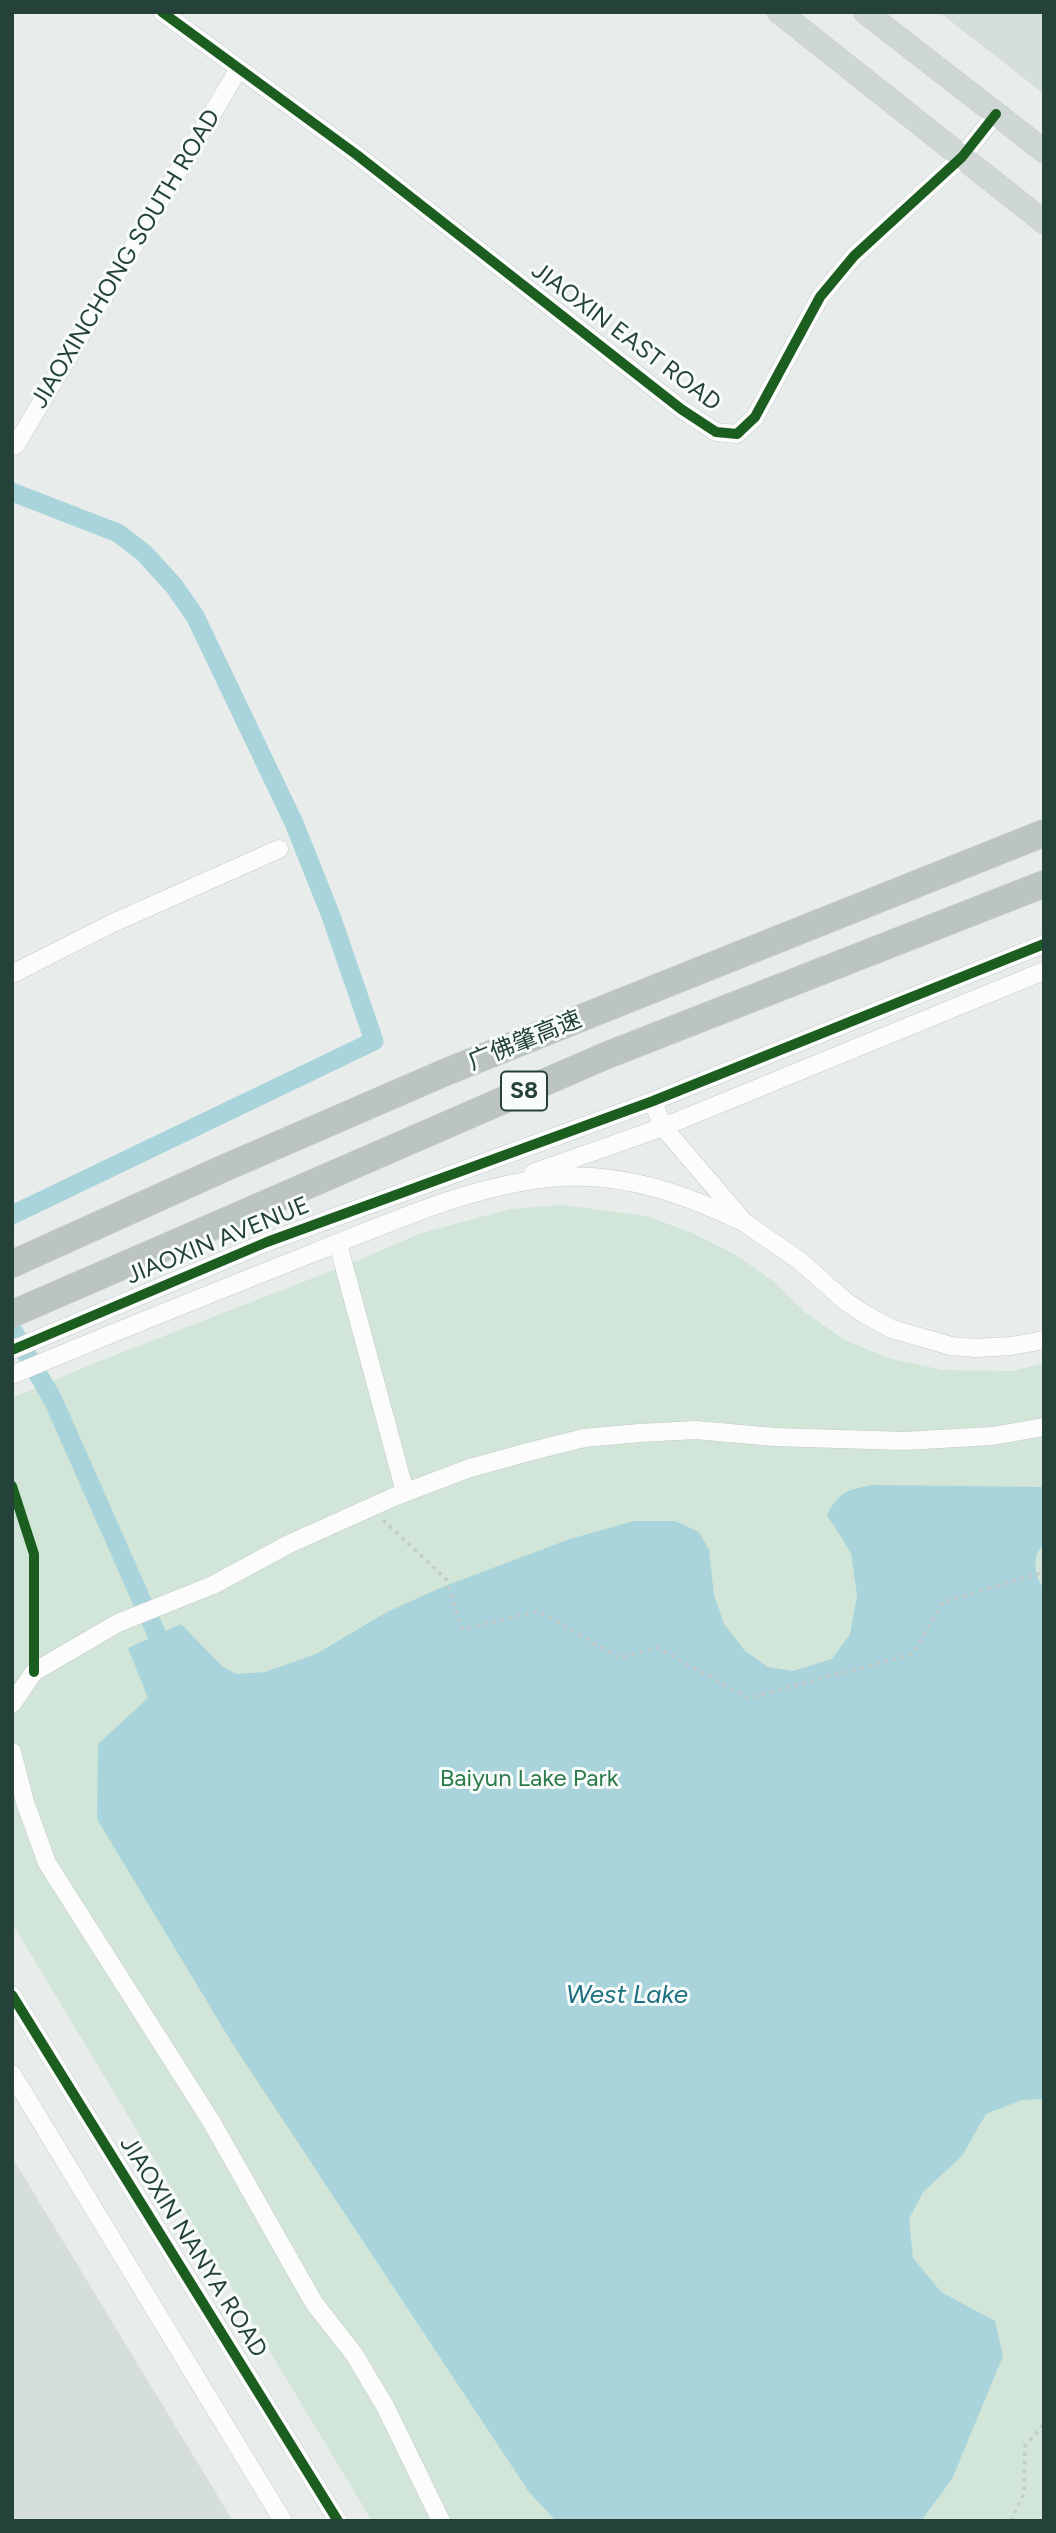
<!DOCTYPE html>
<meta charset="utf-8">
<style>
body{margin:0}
#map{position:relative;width:1056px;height:2533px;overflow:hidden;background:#e8edeb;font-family:Figtree,sans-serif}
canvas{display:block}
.frame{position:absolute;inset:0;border:14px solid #24423a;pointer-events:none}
</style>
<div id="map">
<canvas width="1056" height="2533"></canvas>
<div class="frame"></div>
</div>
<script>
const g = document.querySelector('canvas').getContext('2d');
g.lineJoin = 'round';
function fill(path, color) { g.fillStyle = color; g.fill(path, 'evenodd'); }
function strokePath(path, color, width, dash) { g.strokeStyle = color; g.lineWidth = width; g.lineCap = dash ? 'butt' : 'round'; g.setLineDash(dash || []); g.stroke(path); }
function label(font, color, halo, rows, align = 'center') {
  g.font = font + ' Figtree,"Noto Sans SC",sans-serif'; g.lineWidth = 6; g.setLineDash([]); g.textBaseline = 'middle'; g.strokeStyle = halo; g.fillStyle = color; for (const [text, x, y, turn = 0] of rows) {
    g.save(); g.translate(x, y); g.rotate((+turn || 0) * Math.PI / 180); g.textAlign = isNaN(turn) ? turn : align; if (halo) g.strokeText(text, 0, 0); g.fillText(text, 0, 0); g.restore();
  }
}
fill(new Path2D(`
 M939,12H1044V94Z
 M12,2157L233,2521H12Z`), '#d6dedb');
fill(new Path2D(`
 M563,1205L646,1216L690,1232L736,1255L773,1281L806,1313L845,1340L888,1358L943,1370L1013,1371L1044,1363V2521H372L12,1923V1398L95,1363L359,1260L419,1234L510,1209Z`), '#d1e6d8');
fill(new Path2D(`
 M872,1485L1044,1487V1544C1031,1557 1034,1575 1044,1589V2099L1022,2100L986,2114L962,2156L923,2192L909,2219L913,2258L941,2292L995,2321L1003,2356L952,2479L921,2521H556L529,2492L232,2043L97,1819L98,1744L148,1698L128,1648L181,1624L223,1667L237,1674L265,1672L316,1654L387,1612L445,1586L570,1539L634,1521H675L699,1532L709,1550L714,1595L724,1624L745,1651L768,1667L793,1671L832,1659L850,1634L857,1595L851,1553L827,1515C839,1491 848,1490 872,1485Z`), '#a9d4db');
strokePath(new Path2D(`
 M12,492L118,533L144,553L174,586L195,616L294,823L331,916L374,1041L12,1215
 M12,1329L53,1400L157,1635`), '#a9d4db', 19);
const minor = new Path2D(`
 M162,12L357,155L681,409L716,432L737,434L755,417L820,297L854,256L962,157L996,114
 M12,446L16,445L238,70
 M12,974L113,923L279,849
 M653,1101L663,1127L745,1223L800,1261L845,1301L866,1315L892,1329L951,1346L976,1348L1011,1346L1044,1340
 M533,1173L663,1127L1044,971
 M338,1244L405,1492
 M12,1350L267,1242L653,1101L1044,944
 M12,1375C112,1333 212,1293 313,1253C392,1222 475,1183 561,1177C626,1173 687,1195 745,1223
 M12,1704L34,1672L118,1623L213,1585L289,1544L396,1496L470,1468L532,1451L584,1438L640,1433L696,1430L774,1437L905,1441L992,1436L1044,1427
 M12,1752L25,1802L47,1863L211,2121L314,2303L354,2354L385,2406L441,2521
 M12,1995L338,2521
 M12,2074L283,2521`);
const major = new Path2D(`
 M779,12L1044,222
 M865,12L1044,151`);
const highway = new Path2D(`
 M12,1264L220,1170L446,1072L1044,833
 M12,1314L605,1056L1044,884`);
strokePath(minor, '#c5cac8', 19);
strokePath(major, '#c3ccc9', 24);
strokePath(highway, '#c3ccc9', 28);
strokePath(new Path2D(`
 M383,1520L446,1579L462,1629L538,1611L620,1658L658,1648L748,1698L913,1654L943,1602L1044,1572
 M1011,2521L1024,2493L1025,2446L1044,2424`), '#c3ccca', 3.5, [3.5, 5]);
strokePath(minor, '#fcfcfc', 18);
strokePath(major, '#cfd7d5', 23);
strokePath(highway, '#bcc4c2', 26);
strokePath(new Path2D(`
 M162,12L357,155L681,409L716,432L737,434L755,417L820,297L854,256L962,157L996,114
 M12,1350L267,1242L653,1101L1044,944
 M12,1486L34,1554V1672
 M12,1995L338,2521`), '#1b5e20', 10);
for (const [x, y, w] of [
 [524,1091,46]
]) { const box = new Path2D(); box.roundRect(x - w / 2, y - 19.5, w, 39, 5); g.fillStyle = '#f7fbf9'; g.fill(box); strokePath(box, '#24423a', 2); }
label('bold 23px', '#24423a', null, [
 ["S8",524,1091]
]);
label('24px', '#24423a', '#f7fbf9', [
 ["JIAOXINCHONG SOUTH ROAD",126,259,-59],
 ["JIAOXIN EAST ROAD",626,337,37],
 ["广佛肇高速",525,1041,-22],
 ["JIAOXIN AVENUE",218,1241,-22],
 ["JIAOXIN NANYA ROAD",193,2247,58]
]);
label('24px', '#2d7a4b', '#f7fbf9', [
 ["Baiyun Lake Park",529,1779]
]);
label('italic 26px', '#1c6f80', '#f7fbf9', [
 ["West Lake",627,1995]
]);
</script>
